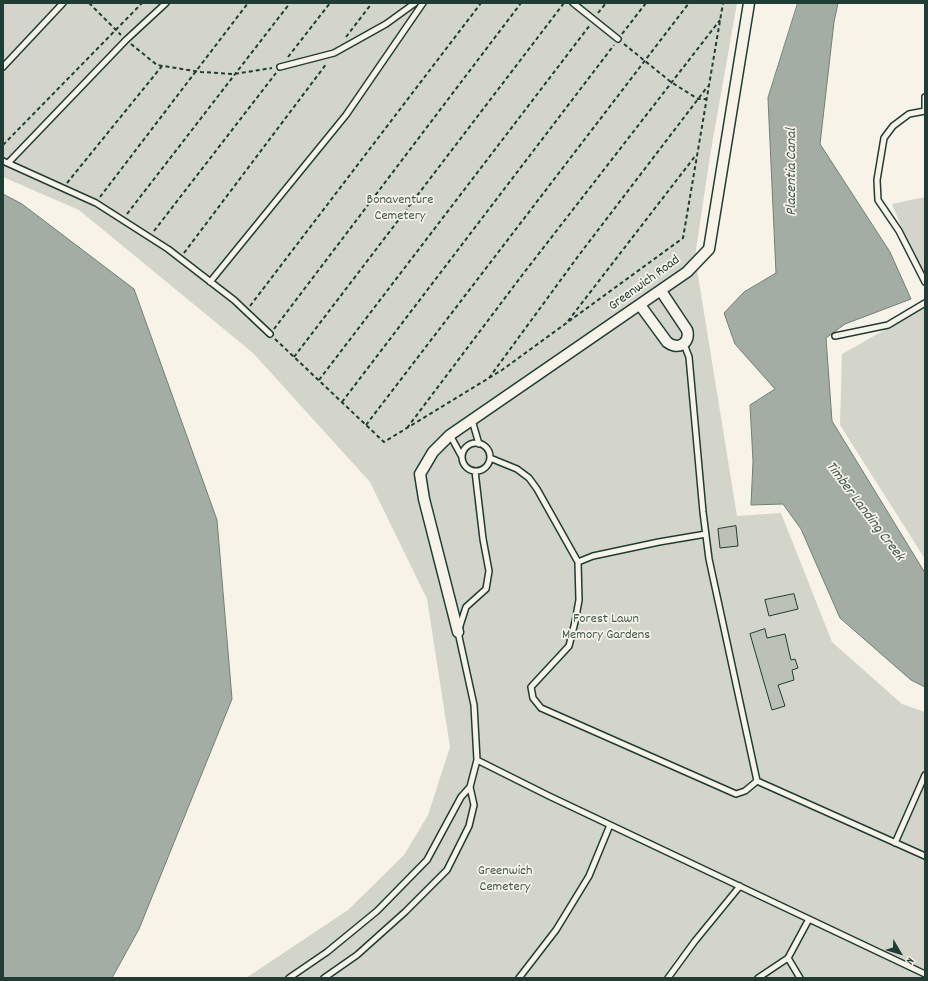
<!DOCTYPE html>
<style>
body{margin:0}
#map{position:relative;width:928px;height:981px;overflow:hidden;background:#f7f3e8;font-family:Dekko,sans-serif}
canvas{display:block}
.frame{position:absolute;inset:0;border:4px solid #1f3d34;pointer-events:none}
.north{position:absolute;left:880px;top:933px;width:40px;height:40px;-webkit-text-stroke:3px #f7f3e8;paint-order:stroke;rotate:128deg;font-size:11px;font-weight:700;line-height:16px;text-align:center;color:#1f3d34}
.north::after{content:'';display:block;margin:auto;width:14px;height:18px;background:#1f3d34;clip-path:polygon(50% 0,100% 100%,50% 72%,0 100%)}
</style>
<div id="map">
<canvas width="928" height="981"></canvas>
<div class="frame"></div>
<div class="north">N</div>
</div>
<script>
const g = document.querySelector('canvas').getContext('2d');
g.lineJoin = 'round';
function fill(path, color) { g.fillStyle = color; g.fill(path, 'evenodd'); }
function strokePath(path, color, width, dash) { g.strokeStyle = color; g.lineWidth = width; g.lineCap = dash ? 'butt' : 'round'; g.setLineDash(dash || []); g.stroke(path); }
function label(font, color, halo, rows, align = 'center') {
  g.font = font + ' Dekko,sans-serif'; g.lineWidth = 3.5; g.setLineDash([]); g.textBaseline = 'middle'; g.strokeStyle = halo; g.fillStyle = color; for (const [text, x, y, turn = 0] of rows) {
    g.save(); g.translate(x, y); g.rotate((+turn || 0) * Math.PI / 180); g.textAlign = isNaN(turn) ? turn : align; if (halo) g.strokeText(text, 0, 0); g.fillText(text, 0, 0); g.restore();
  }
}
fill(new Path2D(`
 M3,3H737L710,156L695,257L737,516L781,513L832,642L902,704L925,712V978H246L348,910L404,855L428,815L450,747L427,599L370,482L253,353L79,210L3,177Z
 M925,197V284L892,204Z
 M925,307V559L840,425L842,354Z`), '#d3d5ca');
const water = new Path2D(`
 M798,3H838L834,22L820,144L890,252L911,299L845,324L826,338L832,421L925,573V687L911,680L840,618L801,529L783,504L751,505L753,461L750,405L775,389L735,344L724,313L744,292L776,273L768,98Z
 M3,194L22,204L134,289L217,520L232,699L139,929L112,978H3Z`);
fill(water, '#a4ada3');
strokePath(water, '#6f8077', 1);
const building = new Path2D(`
 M736,526L738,546L720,548L718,529Z
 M794,594L798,609L769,616L765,600Z
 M765,629L767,638L785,634L791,660L795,659L798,668L792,670L794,680L778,685L785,706L772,710L750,634Z`);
fill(building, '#bbc1b6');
strokePath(building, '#1f3d34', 1);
const lane = new Path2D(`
 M573,3L618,39
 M3,67L63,3
 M280,67L334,53L386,24L415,3
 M925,111L909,114L893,126L884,138L877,180L878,200L899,231L925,282
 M925,111V97
 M3,161L96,203L168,249L234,300L270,334
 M8,163L126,40L166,3
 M210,282L346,115L423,3
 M835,336L888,325L925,303
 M684,344L689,357L703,512L709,559L757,781L925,856
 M472,420L479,444
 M450,435L462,457
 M462 457a14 14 0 1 1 28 0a14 14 0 1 1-28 0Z
 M490,458L517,469L529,478L537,489L578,562L579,600L575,622L569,646L531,687L533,698L541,708L736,794L745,791L757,781
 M578,562L593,556L659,542L706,534
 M477,760L549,796L925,974
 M895,843L925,775
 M289,978L327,952L377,911L427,860L454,810L461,797L470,787L477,760L474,705L458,632L466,607L486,589L489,571L483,539L475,471
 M324,978L357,955L405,912L447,870L469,826L474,805L470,787
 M519,978L556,930L589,876L610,825
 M668,978L695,941L740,886
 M758,978L788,958
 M800,978L788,958L809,919`);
const street = new Path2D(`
 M640,305L667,342C678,351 691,343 687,330L661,291
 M458,632L424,499L420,474L433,452L450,435L687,272L709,249L749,3`);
strokePath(lane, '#1f3d34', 8);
strokePath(street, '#1f3d34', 13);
strokePath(new Path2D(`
 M89,3L121,35
 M598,13L606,3
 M622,34L646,3
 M346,37L372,3
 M131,44L157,65L201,72L234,74L272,68
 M624,44L671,82L698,99H706
 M288,57L330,3
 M3,145L142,3
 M67,183L162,66
 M100,197L248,3
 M127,214L290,3
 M154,231L276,73
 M184,253L327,63
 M250,306L481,3
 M568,321L696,155
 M274,329L521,3
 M275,339L384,442L502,370L683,238L723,3
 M294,357L564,3
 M489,378L579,255L708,86
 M319,380L590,25
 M342,402L614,45
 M366,425L689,3
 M407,428L523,274L720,20`), '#1f3d34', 2, [4, 3]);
strokePath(lane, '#f7f3e8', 5);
strokePath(street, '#f7f3e8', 10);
label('14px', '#435b52', '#f7f3e8', [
 ["Bonaventure",400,201],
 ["Cemetery",400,217],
 ["Forest Lawn",606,620],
 ["Memory Gardens",606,636],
 ["Greenwich",505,872],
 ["Cemetery",505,888]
]);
label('14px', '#1f3d34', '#f7f3e8', [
 ["Greenwich Road",645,284,-36]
]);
label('italic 15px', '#405950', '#f7f3e8', [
 ["Placentia Canal",793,172,-90],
 ["Timber Landing Creek",864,512,53]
]);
</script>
